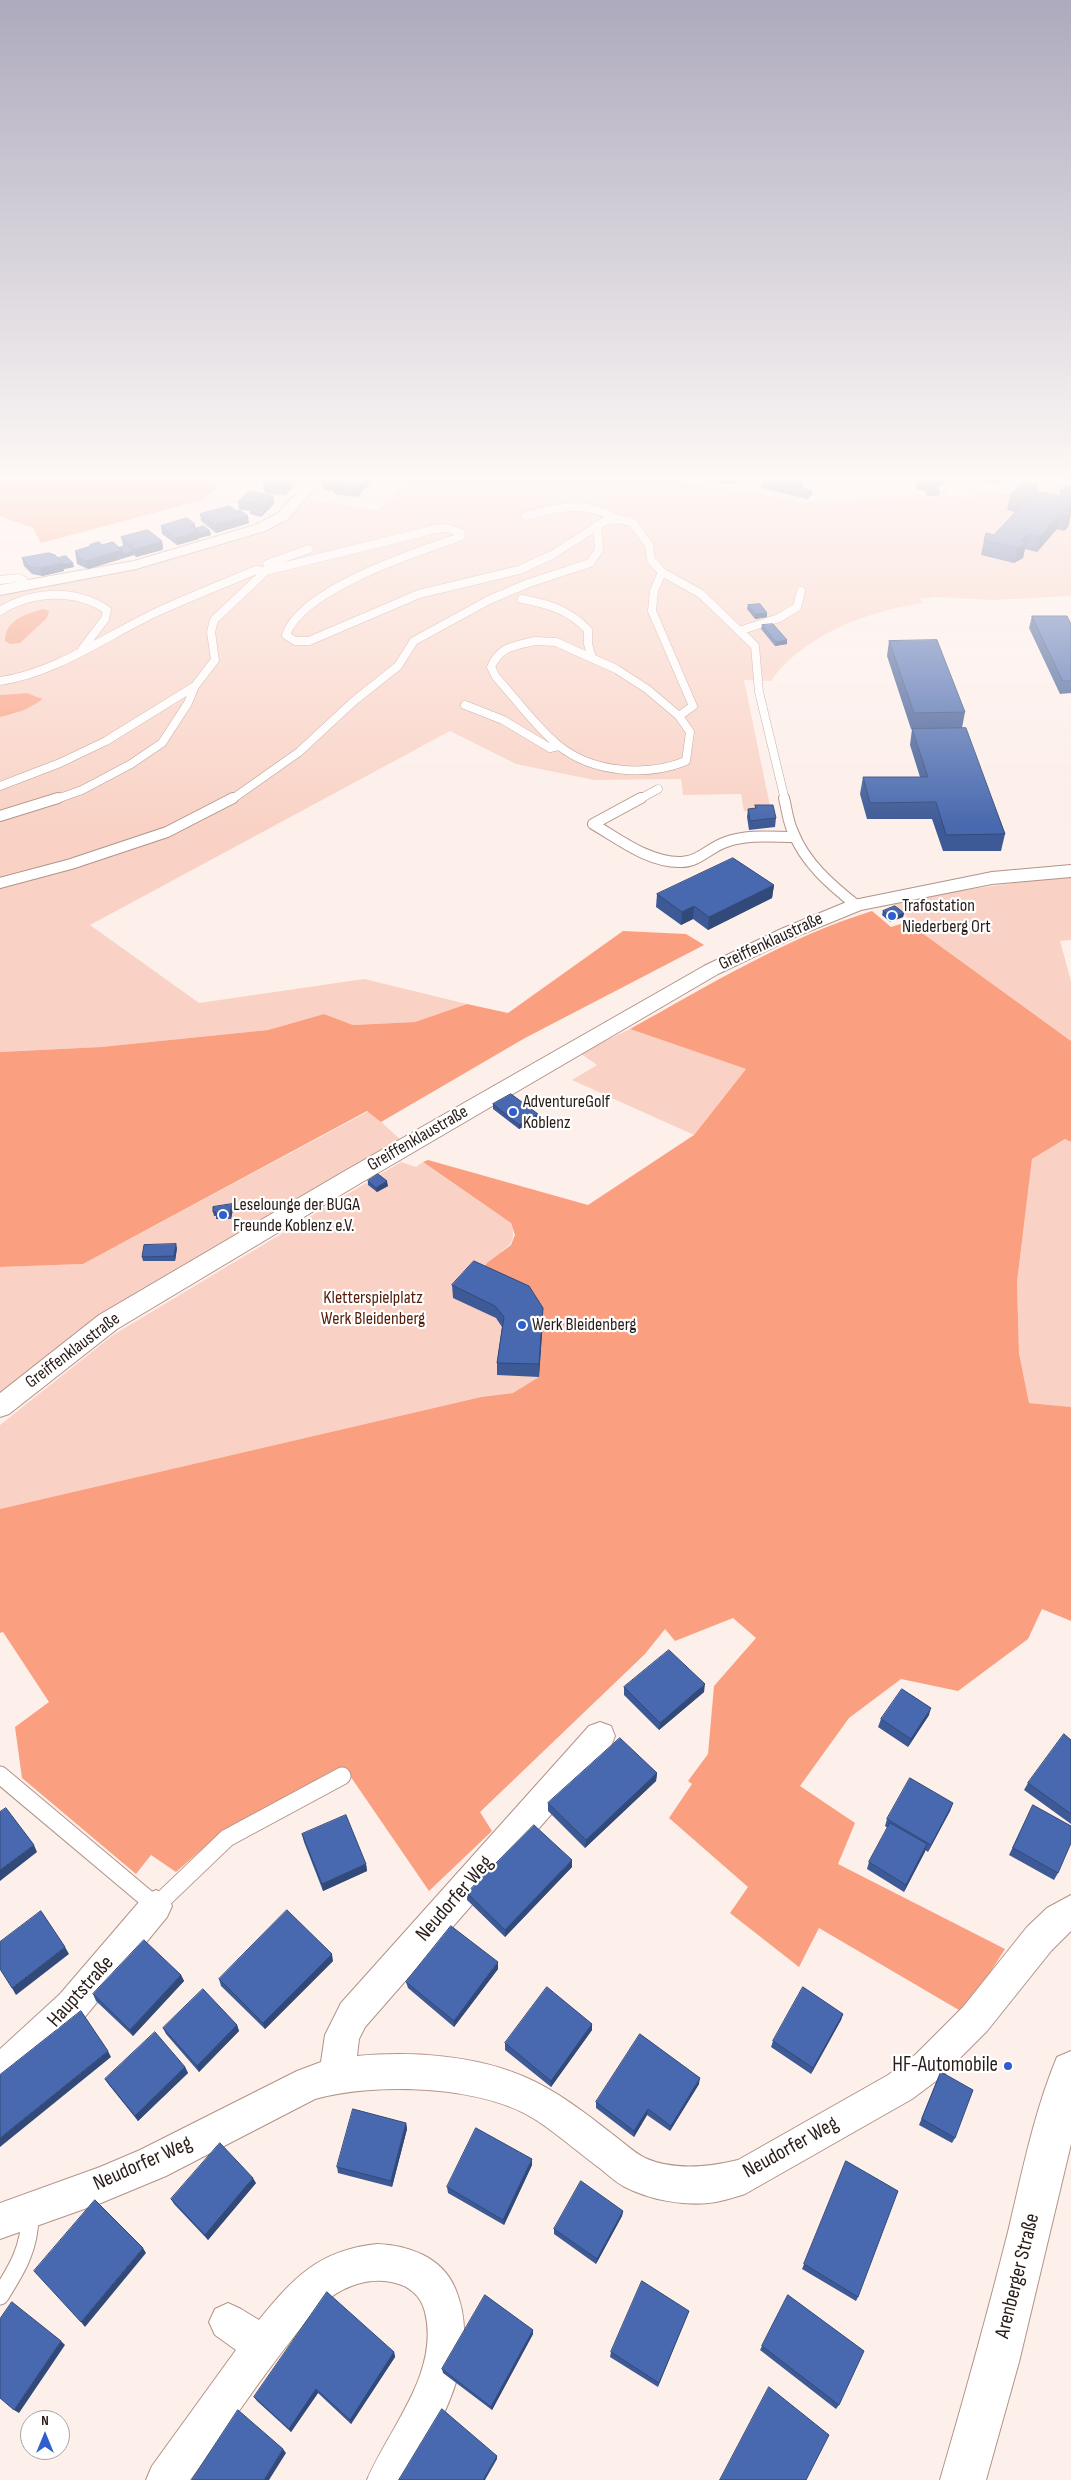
<!DOCTYPE html>
<meta charset="utf-8">
<style>
body{margin:0}
#map{position:relative;width:1071px;height:2480px;overflow:hidden;background:#fdefea;font-family:"Sofia Sans Condensed",sans-serif}
canvas{display:block}
.north{position:absolute;left:20px;top:2410px;width:50px;height:50px;box-sizing:border-box;background:#fff;border:1px solid #a9a5a3;border-radius:50%;rotate:0deg;font-size:14px;font-weight:700;line-height:20px;text-align:center;color:#291d19}
.north::after{content:'';display:block;margin:auto;width:18px;height:22px;background:#2f5fce;clip-path:polygon(50% 0,100% 100%,50% 72%,0 100%)}
</style>
<div id="map">
<canvas width="1071" height="2480"></canvas>
<div class="north">N</div>
</div>
<script>
const g = document.querySelector('canvas').getContext('2d');
g.lineJoin = 'round';
function fill(path, color) { g.fillStyle = color; g.fill(path, 'evenodd'); }
function strokePath(path, color, width, dash) { g.strokeStyle = color; g.lineWidth = width; g.lineCap = dash ? 'butt' : 'round'; g.setLineDash(dash || []); g.stroke(path); }
function label(font, color, halo, rows, align = 'center') {
  g.font = font + ' "Sofia Sans Condensed",sans-serif'; g.lineWidth = 4.5; g.setLineDash([]); g.textBaseline = 'middle'; g.strokeStyle = halo; g.fillStyle = color; for (const [text, x, y, turn = 0] of rows) {
    g.save(); g.translate(x, y); g.rotate((+turn || 0) * Math.PI / 180); g.textAlign = isNaN(turn) ? turn : align; if (halo) g.strokeText(text, 0, 0); g.fillText(text, 0, 0); g.restore();
  }
}
fill(new Path2D(`
 M407,479H651L744,490L799,502L947,496L968,500L978,487L1031,497L1041,485L1071,491V596L993,600L935,597L919,599L925,603C873,609 802,635 771,681L744,680L771,811H744L741,794L683,795L681,779L594,780L516,764L450,731L90,925L199,1003L364,979L467,1004L415,1022L353,1025L324,1014L268,1030L101,1047L0,1052V717L15,714L43,699L27,693L0,695V593L93,577L158,563L250,536L289,518L306,499L377,510L391,500Z
 M1071,877V940L1060,941L1071,981V1041L907,922L910,920L894,904C953,891 1011,882 1071,877Z
 M630,1029L746,1069L694,1135L572,1080L597,1065L580,1053Z
 M369,1111L401,1140L0,1397V1267L83,1264Z
 M1065,1139L1071,1142V1407L1029,1403L1019,1353L1017,1282L1032,1159Z
 M401,1162L416,1167L423,1162L511,1223C515,1237 514,1243 502,1251L543,1321L539,1377L514,1393L481,1397L0,1509V1425L113,1335Z`), '#f9d2c5');
fill(new Path2D(`
 M0,479H199L220,486L203,500L41,543L33,528L0,516Z
 M27,693L43,699C29,709 16,714 0,717V695Z
 M872,911L891,927L907,922L1071,1041V1142L1065,1139L1032,1159L1017,1282L1019,1353L1029,1403L1071,1407V1621L1042,1609L1028,1639L958,1691L901,1679L849,1718L800,1786L855,1823L838,1864L1005,1949L964,2013L819,1928L799,1967L730,1913L748,1887L669,1818L692,1784L688,1781L708,1754L714,1686L756,1638L733,1618L675,1641L665,1629L645,1654L480,1812L492,1831L429,1891L344,1767L219,1834L176,1872L151,1855L136,1874L22,1778L15,1727L49,1702L3,1632L0,1633V1509L481,1397L513,1393L539,1377L543,1320L479,1275L487,1263L511,1245L515,1235L511,1223L423,1162L428,1160L588,1205L694,1135L746,1069L630,1029C708,986 787,937 872,911Z
 M623,931L686,934L704,945L525,1038L381,1122L367,1111L83,1264L0,1267V1052L101,1047L268,1030L324,1014L353,1025L415,1022L467,1004L508,1013Z`), '#faa081');
fill(new Path2D(`
 M43,609L49,611L47,618L20,643L10,644L5,641C5,620 26,614 43,609Z`), '#f59b7c');
const serviceFar2 = new Path2D(`
 M961,482L1029,495L1038,484L1060,482
 M526,516C558,507 587,500 617,519
 M267,564L309,549
 M662,572L654,591L652,611L693,706L679,716
 M0,580L18,578L23,580L26,586
 M522,599C549,604 569,610 588,630V644L592,658
 M0,611C32,591 75,588 107,610L105,619L83,648
 M739,631L779,618L797,607L801,591
 M535,641L556,642L616,669L647,689L679,716L690,732L686,761C647,777 592,773 558,745C535,726 516,699 496,677L491,667C500,646 514,646 535,641Z
 M0,681C54,674 108,635 157,612C190,597 223,584 256,570L266,571L436,529L447,528L461,533L460,537C417,552 301,589 286,635L295,641H309L419,594L519,570L552,555L605,521L617,519L632,522L649,545L651,560L662,572L701,594L755,646L759,692L785,800
 M465,705L503,720L550,748L559,746
 M0,786L60,763L106,741L195,686
 M54,800L82,790L131,764L162,743L188,703L195,686L215,660L211,632L214,620L266,571
 M231,800L299,752L354,701L398,666L414,641L489,600L529,583L590,563L599,550L597,525
 M638,800L658,789`);
const serviceFar1 = new Path2D(`
 M641,798L593,824C619,839 649,863 681,862C699,862 710,847 726,842C748,834 772,837 795,837
 M784,798C787,810 788,822 793,832C805,863 831,885 856,905
 M0,816L58,798
 M0,883L71,864L167,832L233,798`);
const service = new Path2D(`
 M0,1775L156,1906L227,1838L342,1776
 M0,2296C17,2269 30,2248 30,2215`);
const minor = new Path2D(`
 M309,479H323L288,519L265,531L136,569L0,595V585L134,561L255,525L278,513Z
 M754,479H769L757,491H747L745,488Z
 M956,479H970L956,497H946L944,494Z
 M1050,479H1064L1067,482L1060,486L1055,485Z
 M1071,865V877L992,884L861,910L795,937L718,974L359,1184L117,1329L9,1414L0,1417V1393L99,1315L343,1172L704,966L781,929L849,901L992,872Z
 M600,1722L611,1726L615,1736L611,1746L365,2027L359,2039L357,2056C411,2051 475,2055 525,2077C557,2091 584,2112 611,2133C622,2141 633,2152 645,2158C674,2171 709,2167 738,2160L888,2075L916,2054L963,2007L1027,1927L1047,1908L1071,1895V1931L1051,1951L987,2031L940,2078L912,2099L745,2194C735,2197 726,2200 716,2202C687,2207 649,2200 623,2186C616,2182 609,2176 602,2170C580,2154 559,2135 536,2120C483,2085 374,2082 315,2099L166,2176L101,2203L0,2239V2203L100,2167L140,2150L297,2071L321,2062L325,2035L341,2003L589,1726Z
 M156,1890L167,1895L172,1906L167,1917L84,2018L12,2084L0,2089V2049L60,1994L145,1895Z
 M377,2244C408,2245 442,2257 455,2288C483,2354 441,2422 409,2480H367C389,2428 440,2373 425,2312C421,2295 408,2285 391,2282C364,2277 338,2289 319,2307C306,2319 296,2335 285,2348C252,2391 222,2436 190,2480H146L152,2466L236,2350L215,2335L209,2322L215,2309L228,2303L241,2309L259,2320C293,2278 319,2250 377,2244Z`);
const secondary = new Path2D(`
 M1071,2051V2144L1019,2362L986,2480H940C964,2398 987,2315 1008,2232C1022,2173 1034,2112 1057,2057Z`);
strokePath(serviceFar2, '#b29388', 9);
strokePath(serviceFar1, '#b29388', 12);
strokePath(service, '#b29388', 19);
strokePath(minor, '#b29388', 2);
strokePath(secondary, '#b29388', 2);
strokePath(serviceFar2, '#fff', 8);
strokePath(serviceFar1, '#fff', 10);
strokePath(service, '#fff', 17);
fill(minor, '#fff');
fill(secondary, '#fff');
fill(new Path2D(`
 M297,479V483L285,495L266,494L264,491L263,483Z
 M326,479H374L357,497L334,494L333,491L323,490V482Z
 M719,479H737V484H720Z
 M804,479L803,486L801,488L812,494L807,499L761,488L762,480Z
 M978,479H1006L1002,484L977,481Z
 M943,480L942,484L935,489L940,492L939,496H927L925,493L926,491L916,489L917,485Z
 M1038,486L1037,491L1071,498V516L1070,517L1068,527L1064,531L1057,529L1037,552L1025,549L1023,558L1014,563L981,555L984,540L994,535L1015,512L1007,510L1010,496Z
 M1071,487V498L1059,496L1060,492Z
 M273,496L274,504L261,517L250,514V511L239,509L238,502Z
 M200,514L249,523L216,533L201,521Z
 M161,526L196,528L211,535L199,538V539L177,545L162,534Z
 M121,537L162,541L163,549L162,550L136,557L134,555L88,569L77,564L75,551L90,547V545H102L119,548L124,546L123,545Z
 M22,558H58L74,567L64,569V571L42,576L32,574L24,566Z
 M748,605L767,617L755,619L747,609Z
 M1032,616L1071,624V693L1060,694L1029,628Z
 M762,625L787,640V644L775,646L761,629Z
 M889,641L965,712L962,728L1005,834L1001,851H943L932,819H867L860,794L863,777H920L910,745L912,729H911L887,656Z
 M755,805L776,818L775,827L749,830L747,817L748,809L755,808Z
 M774,885L772,898L708,930L693,919L681,925L656,907L657,894Z
 M883,911L904,913L903,917L890,922L882,915Z
 M493,1104L538,1119L519,1129L493,1109Z
 M368,1181L388,1186L377,1192L368,1185Z
 M233,1209L231,1219H216V1216H214L213,1212Z
 M177,1248L175,1261H143L142,1257Z
 M452,1285L543,1308V1320L539,1377L497,1375V1363L502,1327L496,1318L453,1298Z
 M624,1687L704,1692L659,1730L624,1695Z
 M929,1715L908,1747L878,1727L881,1719Z
 M1071,1740V1824L1024,1790L1028,1783Z
 M657,1773L656,1781L585,1848L548,1811V1803Z
 M953,1803L950,1811L928,1852L925,1850L904,1892L867,1869L869,1862L888,1828L885,1826L887,1819Z
 M1033,1805L1058,1873L1054,1880L1009,1855Z
 M302,1834L366,1864L367,1871L323,1891L304,1842Z
 M572,1867L505,1937L467,1900V1893Z
 M333,1961L265,2029L221,1986L219,1979Z
 M498,1969L454,2027L408,1988L406,1982Z
 M181,1975L184,1981L133,2036L96,2001L93,1994Z
 M843,2014L841,2020L811,2074L771,2047L773,2041Z
 M592,2024V2030L551,2087L505,2050V2043Z
 M237,2025L239,2031L199,2072L166,2034L163,2028Z
 M185,2067L188,2073L138,2121L109,2085L105,2079Z
 M941,2072L955,2138L952,2143L919,2125L938,2078Z
 M699,2084L670,2131L647,2115L634,2137L596,2108V2102Z
 M406,2123L407,2129L392,2187L338,2173L337,2167Z
 M846,2161L858,2297L856,2301L802,2269Z
 M532,2165L504,2225L448,2193L447,2187Z
 M256,2183L208,2240L174,2204L171,2199Z
 M623,2211L622,2216L596,2264L554,2234V2229Z
 M788,2295L839,2405L836,2409L760,2350Z
 M689,2311L658,2387L610,2357L611,2352Z
 M533,2334L492,2410L443,2373L442,2369Z
 M394,2352L395,2357L351,2424L318,2393L291,2432L257,2401L254,2397Z`), '#3e5a96');
fill(new Path2D(`
 M292,479H296V483L285,495L284,488Z
 M367,479H374L357,497L356,489Z
 M804,479L803,486L795,493L793,492V488Z
 M1003,479H1006L1002,484Z
 M943,480L942,484L932,492L933,488Z
 M812,491V494L807,499V495Z
 M273,496L274,504L261,517V514L266,509L265,505Z
 M1071,504V516L1070,517L1068,527L1064,531L1068,516L1064,510Z
 M1060,514L1057,529L1037,552L1040,537Z
 M248,516L249,523L216,533L215,525Z
 M195,524L196,532L210,531L211,535L199,538V539L177,545L176,538L190,526Z
 M1028,534L1023,558L1014,563L1017,548L1021,541Z
 M162,541L163,549L162,550L136,557L135,549Z
 M122,550L133,551L134,555L88,569L86,561Z
 M63,563H73L74,567L64,569V571L42,576L40,568Z
 M767,613V617L755,619V614Z
 M787,640V644L775,646L776,642Z
 M774,885L772,898L708,930L709,917Z
 M694,906L693,919L681,925L682,912Z
 M904,913L903,917L890,922L891,918Z
 M538,1114V1119L519,1129V1125Z
 M387,1181L388,1186L377,1192L376,1188Z
 M232,1204L233,1209L231,1219L230,1214Z
 M176,1244L177,1248L175,1261L174,1256Z
 M543,1308V1320L539,1377V1364Z
 M705,1684L704,1692L659,1730L660,1723Z
 M931,1708L929,1715L908,1747L911,1739Z
 M657,1773L656,1781L585,1848L586,1840Z
 M953,1803L950,1811L928,1852L931,1845Z
 M927,1844L925,1852L904,1892L906,1885Z
 M34,1845L37,1852L0,1881V1870Z
 M572,1860V1867L505,1937V1930Z
 M366,1864L367,1871L323,1891L322,1884Z
 M65,1947L69,1954L16,1995L12,1988Z
 M332,1954L333,1961L265,2029L263,2023Z
 M498,1962V1969L454,2027V2021Z
 M181,1975L184,1981L133,2036L130,2030Z
 M843,2014L841,2020L811,2074L813,2068Z
 M592,2024V2030L551,2087V2081Z
 M237,2025L239,2031L199,2072L197,2066Z
 M108,2051L111,2057L0,2147V2138Z
 M185,2067L188,2073L138,2121L135,2116Z
 M700,2078L699,2084L670,2131L671,2126Z
 M648,2109L647,2115L634,2137V2131Z
 M406,2123L407,2129L392,2187L391,2181Z
 M532,2159V2165L504,2225L503,2220Z
 M253,2178L256,2183L208,2240L205,2235Z
 M623,2211L622,2216L596,2264L597,2259Z
 M143,2248L146,2253L85,2327L81,2322Z
 M533,2330V2334L492,2410L491,2407Z
 M61,2341L65,2345L19,2413L14,2410Z
 M394,2352L395,2357L351,2424L350,2420Z
 M316,2389L318,2393L291,2432L289,2429Z
 M283,2449L286,2453L269,2480H264Z
 M497,2456V2459L485,2480H483Z`), '#324a7a');
const building = new Path2D(`
 M266,479H292L284,488L265,486L263,483Z
 M326,479H367L356,489L333,486L335,484L323,482Z
 M720,479H737L738,480H720Z
 M764,479H803L793,488L762,480Z
 M919,479H941L943,480L933,488L917,485Z
 M1023,482L1038,486L1034,490L1071,498V504L1064,510L1071,512L1068,516L1060,514L1040,537L1028,534L1021,541L1027,543L1017,548L984,540L986,533L994,535L1024,503L1022,502L1025,499L1010,496Z
 M1065,486L1071,487V494L1060,492Z
 M798,487L812,491L807,495L792,492Z
 M938,489L940,492H928L926,490Z
 M249,491L273,496L265,505L238,502Z
 M230,506L236,511L240,510L248,516L215,525L200,514Z
 M253,507L266,509L261,514L256,513L250,510Z
 M187,518L195,524L190,526L198,531L176,538L161,526Z
 M204,526L210,531L199,534L198,531L194,529Z
 M148,530L162,541L161,542L135,549L121,537Z
 M99,542L102,545L113,542L122,550L86,561L76,556L79,555L75,551L91,546L90,545Z
 M127,545L133,551L123,554L122,550L119,548Z
 M49,553L55,555L63,563L40,568L30,567L22,558Z
 M66,556L73,563L63,565V563L58,558Z
 M760,604L767,613L755,614L748,605Z
 M1032,616H1067L1071,624V681H1063Z
 M773,624L787,640L776,642L762,625Z
 M937,640L965,712L914,713L889,641Z
 M966,728L1005,834L946,835L936,802L870,803L863,777H928L912,729Z
 M755,805H773L776,818L750,821L748,809L756,808Z
 M733,858L774,885L709,917L694,906L682,912L657,894Z
 M895,906L904,913L891,918L883,911Z
 M511,1094L538,1114L519,1125L493,1104Z
 M378,1174L387,1181L376,1188L368,1181Z
 M232,1204L230,1214H215L216,1212H213V1207Z
 M176,1244L174,1256L142,1257L144,1245Z
 M474,1261L529,1286L543,1308L539,1364L497,1363L504,1317L495,1306L452,1285Z
 M669,1650L705,1684L660,1723L624,1687Z
 M902,1689L931,1708L911,1739L881,1719Z
 M1064,1734L1071,1740V1814L1028,1783Z
 M620,1738L657,1773L586,1840L548,1803Z
 M910,1778L953,1803L931,1845L887,1819Z
 M1033,1805L1071,1826V1843L1058,1873L1013,1848Z
 M6,1808L34,1845L0,1870V1812Z
 M346,1815L366,1864L322,1884L302,1834Z
 M890,1823L927,1844L906,1885L869,1862Z
 M534,1825L572,1860L505,1930L467,1893Z
 M287,1910L332,1954L263,2023L219,1979Z
 M41,1911L65,1947L12,1988L0,1969V1942Z
 M451,1926L498,1962L454,2021L406,1982Z
 M144,1940L181,1975L130,2030L93,1994Z
 M547,1987L592,2024L551,2081L505,2043Z
 M803,1987L843,2014L813,2068L773,2041Z
 M203,1989L237,2025L197,2066L163,2028Z
 M81,2011L108,2051L0,2138V2075Z
 M155,2032L185,2067L135,2116L105,2079Z
 M640,2034L700,2078L671,2126L648,2109L634,2131L596,2102Z
 M941,2072L973,2090L955,2138L922,2119Z
 M353,2109L406,2123L391,2181L337,2167Z
 M476,2128L532,2159L503,2220L447,2187Z
 M220,2143L253,2178L205,2235L171,2199Z
 M846,2161L898,2191L858,2297L804,2264Z
 M581,2181L623,2211L597,2259L554,2229Z
 M95,2200L143,2248L81,2322L34,2271Z
 M642,2281L689,2311L659,2383L611,2352Z
 M327,2292L394,2352L350,2420L316,2389L289,2429L254,2397Z
 M485,2295L533,2330L491,2407L442,2369Z
 M788,2295L864,2351L839,2405L762,2346Z
 M12,2302L61,2341L14,2410L0,2398V2319Z
 M769,2387L829,2435L806,2480H720Z
 M442,2409L497,2456L483,2480H399Z
 M238,2410L283,2449L264,2480H192Z`);
fill(building, '#4869af');
strokePath(building, '#324a7a', 1);
const sky = g.createLinearGradient(0, 0, 0, 826);
sky.addColorStop(0, '#adaabd');
sky.addColorStop(0.58, '#fef8f6');
sky.addColorStop(1, '#fef8f600');
g.fillStyle = sky;
g.fillRect(0, 0, 1071, 826);
for (const [x, y, r, color] of [
 [892,916,5,"#2f5fce"],
 [513,1112,5,"#2f5fce"],
 [223,1215,5,"#2f5fce"],
 [522,1325,5,"#2f5fce"],
 [1008,2066,5,"#2f5fce"]
]) { const dot = new Path2D(); dot.arc(x, y, r, 0, 2 * Math.PI); g.fillStyle = color; g.fill(dot); strokePath(dot, '#fff', 2); }
label('18px', '#291d19', '#fff', [
 ["Trafostation",902,906],
 ["Niederberg Ort",902,927],
 ["AdventureGolf",523,1102],
 ["Koblenz",523,1123],
 ["Leselounge der BUGA",233,1205],
 ["Freunde Koblenz e.V.",233,1226],
 ["Werk Bleidenberg",532,1325]
], 'left');
label('18px', '#291d19', '#fff', [
 ["Greiffenklaustraße",771,942,-25],
 ["Greiffenklaustraße",418,1139,-30],
 ["Greiffenklaustraße",73,1351,-37]
]);
label('18px', '#551d08', '#fff', [
 ["Kletterspielplatz",373,1298],
 ["Werk Bleidenberg",373,1319]
]);
label('21px', '#291d19', '#fff', [
 ["Neudorfer Weg",455,1899,-49],
 ["Hauptstraße",81,1992,-48],
 ["Neudorfer Weg",791,2148,-29],
 ["Neudorfer Weg",143,2164,-24],
 ["Arenberger Straße",1018,2276,-76]
]);
label('21px', '#291d19', '#fff', [
 ["HF-Automobile",998,2066]
], 'right');
</script>
